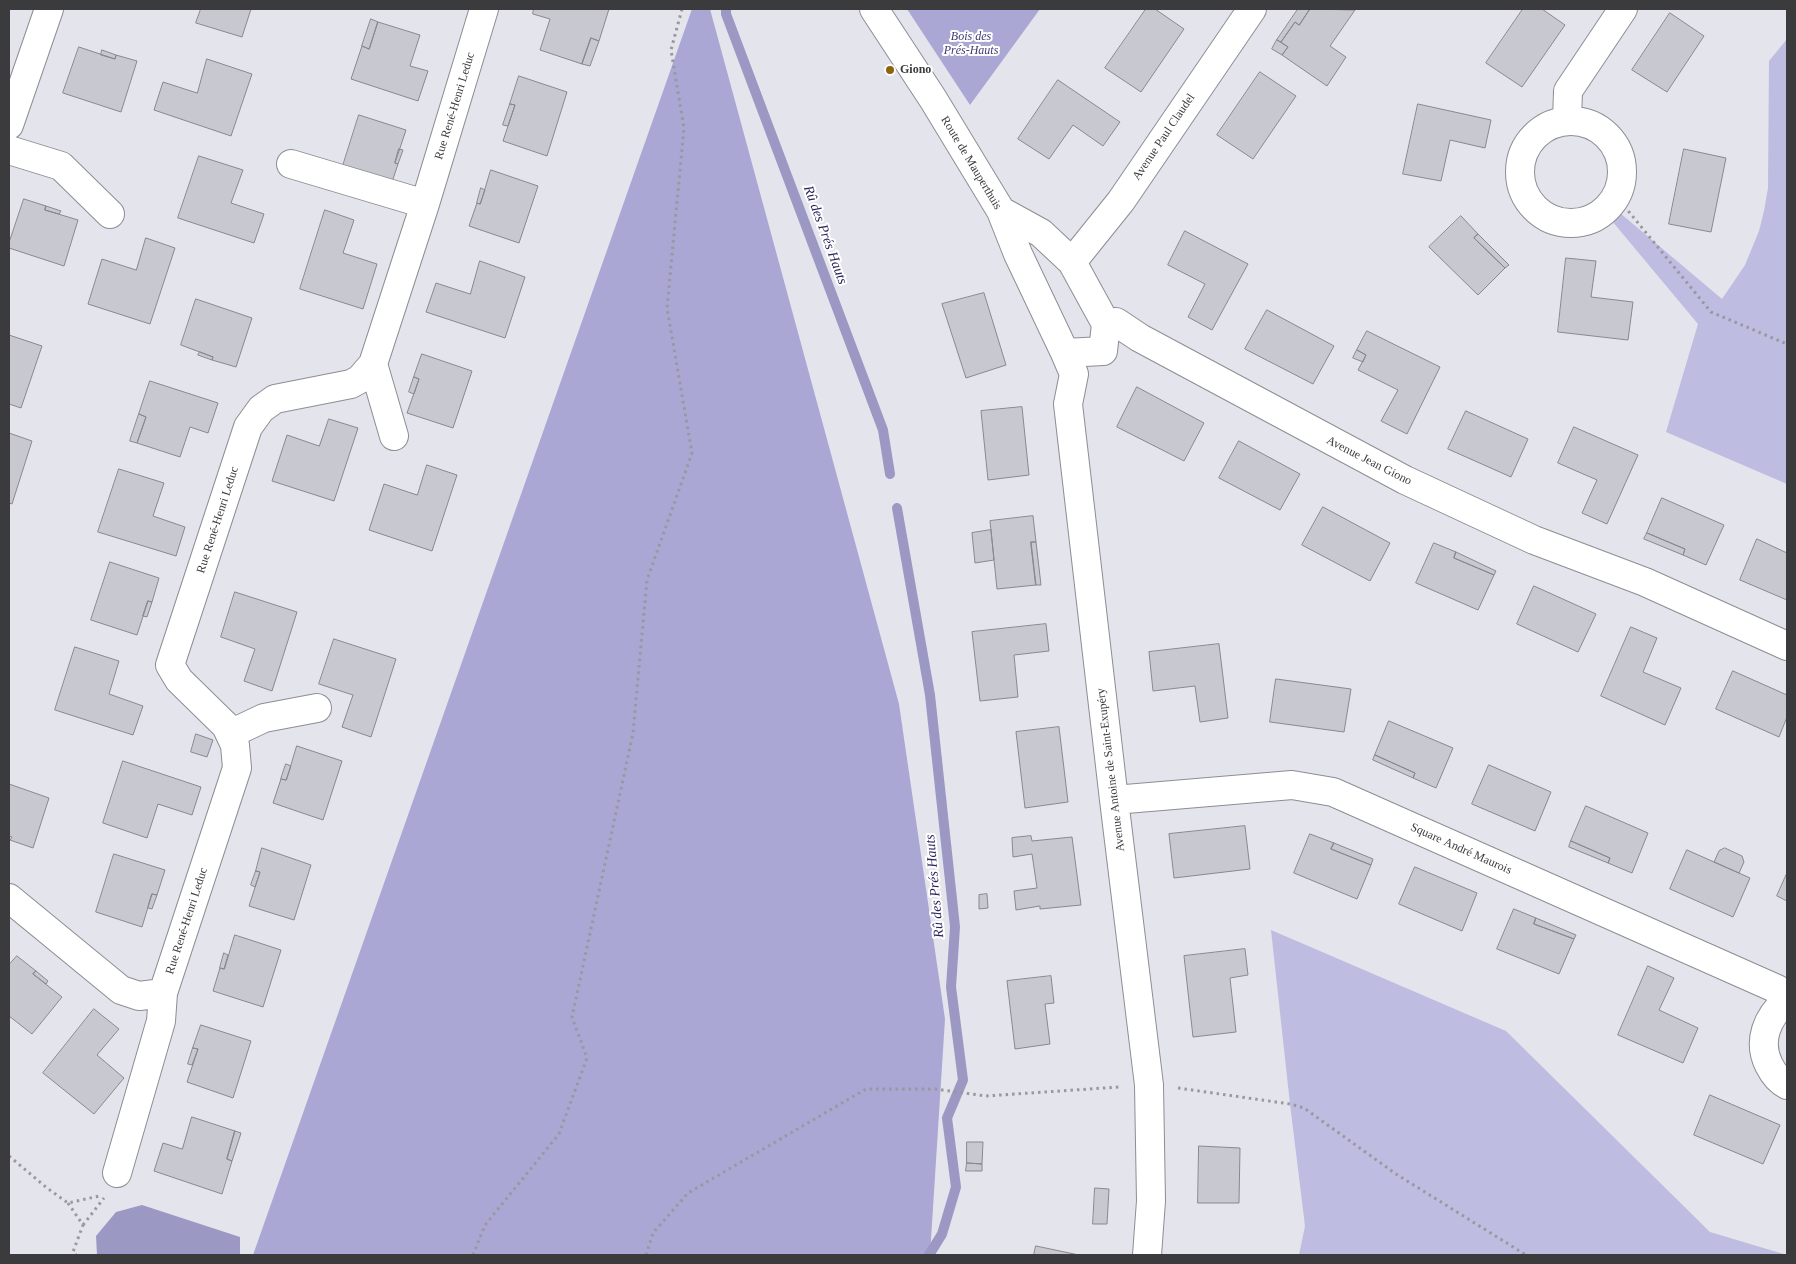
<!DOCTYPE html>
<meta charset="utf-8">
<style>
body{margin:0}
#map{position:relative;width:1796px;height:1264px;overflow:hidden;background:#e4e4ec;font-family:"Times New Roman",serif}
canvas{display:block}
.frame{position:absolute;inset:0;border:10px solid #3b3b3e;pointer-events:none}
</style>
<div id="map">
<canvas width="1796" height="1264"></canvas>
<div class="frame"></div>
</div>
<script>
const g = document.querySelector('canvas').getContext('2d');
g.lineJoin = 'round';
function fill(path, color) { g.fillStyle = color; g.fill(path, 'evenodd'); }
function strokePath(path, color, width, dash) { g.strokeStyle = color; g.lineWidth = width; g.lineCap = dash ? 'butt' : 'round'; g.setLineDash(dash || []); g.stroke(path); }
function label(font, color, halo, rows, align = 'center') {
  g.font = font + ' "Times New Roman",serif'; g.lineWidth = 4; g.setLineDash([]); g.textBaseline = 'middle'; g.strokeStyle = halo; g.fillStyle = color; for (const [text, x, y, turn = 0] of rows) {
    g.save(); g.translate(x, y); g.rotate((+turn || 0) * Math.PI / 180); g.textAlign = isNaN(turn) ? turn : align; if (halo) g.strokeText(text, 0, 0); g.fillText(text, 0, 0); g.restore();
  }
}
fill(new Path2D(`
 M1787,39V484L1666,432L1698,324L1612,221L1620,213L1722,299L1745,265L1759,231L1764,211L1768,188L1769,61Z
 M1271,930L1506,1031L1710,1232L1787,1255H1299L1305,1226L1290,1104Z`), '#bebce0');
fill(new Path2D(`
 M692,9H710L899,704L945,1019L930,1255H253Z
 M907,9H1040L970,105Z`), '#aaa7d5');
fill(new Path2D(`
 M142,1205L240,1237V1255H97L96,1236L116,1212Z`), '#9b98c4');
strokePath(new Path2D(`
 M726,9V14L883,430L890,474
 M897,508L930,695L955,927L951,987L963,1080L947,1118L956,1187L942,1234L929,1255`), '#9b98c4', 10);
const building = new Path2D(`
 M201,9H251L242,37L196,23Z
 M534,9H609L599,41L591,38L582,64L540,50L550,19L533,14Z
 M1146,9H1155L1184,29L1141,92L1105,68Z
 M1298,9H1310L1299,25L1295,22L1281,42L1277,40Z
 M1310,9L1355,10L1330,46L1346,57L1327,86L1282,55L1288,47L1281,42L1295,22L1299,25Z
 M1523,9H1542L1565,25L1522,87L1486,63Z
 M1670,13L1704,36L1667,92L1632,70Z
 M371,19L378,22L369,49L362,46Z
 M378,22L420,35L410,66L428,71L418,101L351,79L362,46L369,49Z
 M591,38L599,41L590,66L582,64Z
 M1277,40L1288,47L1282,55L1272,49Z
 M79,47L115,59L116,55L137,61L121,112L63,93Z
 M102,50L116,55L115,59L101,55Z
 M207,59L252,74L231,136L154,110L163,82L197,93Z
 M1260,72L1296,96L1253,159L1217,135Z
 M519,76L567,92L547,156L503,141L515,105L510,104Z
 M1058,80L1120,122L1103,146L1073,125L1049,159L1018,139Z
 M510,104L515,105L508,126L503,125Z
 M1418,104L1491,120L1485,148L1450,140L1441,181L1403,174Z
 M359,115L406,130L395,163L398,164L390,188L341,172Z
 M399,149L403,150L398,164L395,163Z
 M1684,149L1726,158L1711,232L1669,224Z
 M199,156L243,170L231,203L264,214L254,243L178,218Z
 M491,170L538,186L519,243L469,226L477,203L480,204Z
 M481,188L485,190L480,204L477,203Z
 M24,199L46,206L45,210L78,220L64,266L9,248V243Z
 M46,206L61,211L59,214L45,210Z
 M325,210L354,220L343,253L377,264L363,309L300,289Z
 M1461,216L1478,234L1474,238L1505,268L1478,295L1429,247Z
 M1185,231L1248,264L1212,330L1188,317L1205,284L1168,265Z
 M1478,234L1509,265L1505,268L1474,238Z
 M146,238L175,248L150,324L88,304L102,259L136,270Z
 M1566,258L1596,261L1591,297L1633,302L1628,340L1558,332Z
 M480,261L525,277L505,338L426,312L436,283L470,294Z
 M984,293L1006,365L966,378L942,304Z
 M196,299L252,318L236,367L212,360L213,357L181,345Z
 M1267,310L1334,346L1313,384L1245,349Z
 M1367,331L1440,367L1407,434L1381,421L1398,390L1358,370L1366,355L1357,350Z
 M9,335L42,346L21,408L9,404Z
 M1357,350L1366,355L1363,362L1353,358Z
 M200,352L213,357L212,360L198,355Z
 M422,354L472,371L453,428L407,413L419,379L414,377Z
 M414,377L419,379L414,394L409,392Z
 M150,381L218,403L208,433L190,427L180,457L137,443L146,417L139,414Z
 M1137,387L1204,423L1184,461L1117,427Z
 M1022,407L1029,475L988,480L981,411Z
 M1466,411L1528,439L1511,477L1448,449Z
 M139,414L146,417L137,443L130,441Z
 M329,419L358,428L334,501L272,481L287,435L319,446Z
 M1574,427L1638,455L1607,524L1582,513L1597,480L1558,463Z
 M9,433L32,441L12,504L9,503Z
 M1239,441L1300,474L1280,510L1219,478Z
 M427,465L457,475L432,551L369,530L384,484L417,495Z
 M119,469L164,483L153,516L185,527L176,556L98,532Z
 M1662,498L1724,525L1706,565L1683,555L1685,549L1647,533Z
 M1323,507L1390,543L1370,581L1302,545Z
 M1033,516L1036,542H1031L1036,585L997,589L990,521Z
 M991,530L994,560L975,563L972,533Z
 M1647,533L1685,549L1683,555L1644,539Z
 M1757,539L1787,553V600L1740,580Z
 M1031,542H1036L1041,585H1036Z
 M1434,543L1456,552L1454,558L1494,575L1478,610L1416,583Z
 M1456,552L1496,571L1494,575L1454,558Z
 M110,562L159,578L152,602L148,601L137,635L91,620Z
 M1534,586L1596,614L1578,652L1517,624Z
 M235,592L297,612L272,691L244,681L255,649L221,637Z
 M148,601L152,602L147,617L143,616Z
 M1046,624L1049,651L1014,655L1018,697L980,701L972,632Z
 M1631,627L1657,638L1643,672L1681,688L1665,725L1601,696Z
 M334,639L396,659L371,737L342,727L353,695L319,684Z
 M1219,644L1228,718L1200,722L1195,686L1153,691L1149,652Z
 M75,647L119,661L109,694L143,706L133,735L55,710Z
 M1733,671L1787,695V717L1779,737L1716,709Z
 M1276,679L1351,689L1344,732L1270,722Z
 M1389,721L1453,748L1436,788L1413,778L1415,773L1375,755Z
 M1059,727L1068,802L1025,808L1016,732Z
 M196,734L213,740L207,757L191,752Z
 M297,746L342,761L323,820L273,803L281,779L286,780Z
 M1375,755L1415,773L1413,778L1373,760Z
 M123,761L201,787L192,815L158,804L147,838L103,823Z
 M286,764L291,766L286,780L281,779Z
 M1489,765L1551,792L1535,831L1472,804Z
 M9,784L49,798L33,848L10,840L12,837L9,836Z
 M1586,806L1648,833L1632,873L1608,863L1610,858L1571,841Z
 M1245,826L1250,869L1174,878L1169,834Z
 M1310,834L1334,843L1331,849L1371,865L1357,899L1294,873Z
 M1031,836L1032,841L1072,837L1081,905L1040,909V906L1016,910L1014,891L1037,888L1032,854L1013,857L1012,838Z
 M1571,841L1610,858L1608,863L1569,847Z
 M1334,843L1373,859L1371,865L1331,849Z
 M262,848L311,865L294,920L249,906L260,872L256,871Z
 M1725,848L1742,856L1744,862L1739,873L1714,862L1719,851Z
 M1687,850L1750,878L1733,917L1670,889Z
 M114,854L165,870L157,895L152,894L142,927L96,912Z
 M1415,867L1477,893L1462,931L1399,904Z
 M256,871L260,872L255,887L251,885Z
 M1787,873V901L1777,896Z
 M152,894L157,895L152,909L148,908Z
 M987,894L988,908L979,909V895Z
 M1514,909L1536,918L1534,924L1574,939L1559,974L1497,949Z
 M1536,918L1576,935L1574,939L1534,924Z
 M235,935L281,950L263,1007L213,991L220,968L224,969Z
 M1245,949L1248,975L1230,978L1236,1032L1193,1037L1184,956Z
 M224,953L228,955L224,969L220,968Z
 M17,956L36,971L33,974L62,997L32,1034L9,1016V965Z
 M1648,966L1674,978L1659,1010L1698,1028L1683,1063L1618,1035Z
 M36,971L48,981L46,984L33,974Z
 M1051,976L1054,1003L1045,1004L1050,1044L1015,1049L1007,981Z
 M94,1009L119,1029L97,1055L124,1078L94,1114L43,1073Z
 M201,1025L251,1041L233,1098L187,1082L198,1049L193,1048Z
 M193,1048L198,1049L192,1065L188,1064Z
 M1710,1095L1780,1125L1763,1164L1694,1135Z
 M192,1117L235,1131L227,1159L232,1161L222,1194L154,1171L163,1143L182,1149Z
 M235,1131L241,1133L232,1161L227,1159Z
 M967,1142H983L982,1164L967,1163Z
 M1199,1146L1240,1148L1239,1203H1198Z
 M967,1163L982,1164V1171H966Z
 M1095,1188L1109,1189L1107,1224H1093Z
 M1036,1246L1079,1255H1034Z`);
fill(building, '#c8c8d0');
strokePath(building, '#898890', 1);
const street = new Path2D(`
 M874,9L933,99L1001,211L1018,254L1065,353
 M1567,120L1568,91L1623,9
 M1520 172a51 51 0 1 1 102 0a51 51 0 1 1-102 0Z
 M9,125L49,9
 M9,150L61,166L110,214
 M291,164L425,204
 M1001,211L1041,233L1072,262L1106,324
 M1072,262L1121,201L1252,9
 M1106,324L1103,351L1065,353L1074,374L1068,404L1114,800L1149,1085L1151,1201L1147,1255
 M1106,324L1116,322L1140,338L1405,480L1534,540L1645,582L1787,646
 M373,364L394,436
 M230,734L264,718L317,708
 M1114,800L1292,785L1333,792L1777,989L1787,1001
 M9,898L121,990L139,996L163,993L237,768L235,745L226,726L179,680L170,665L248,427L261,409L275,399L351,384L360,379L373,364L425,204L484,9
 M1787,1000C1767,1017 1757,1041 1769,1065C1773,1073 1779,1081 1787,1085
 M117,1173L161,1021L163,993`);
strokePath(street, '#8d8d94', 30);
strokePath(new Path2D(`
 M1616,196L1711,312L1787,344
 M1178,1088L1290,1104L1304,1108L1396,1174L1526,1255
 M9,1156L47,1188L68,1203L99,1196
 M68,1203L83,1225L73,1252L76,1255
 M83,1225L104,1198
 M473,1255L485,1225L559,1134L587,1058L572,1017L633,733L647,580L692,453L667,308L684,128L671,50L682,9
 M646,1255L653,1233L688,1193L866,1089H935L986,1096L1119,1087`), '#98989e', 3, [2.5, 4]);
strokePath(street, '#fff', 28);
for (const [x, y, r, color] of [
 [890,70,5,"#8e6208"]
]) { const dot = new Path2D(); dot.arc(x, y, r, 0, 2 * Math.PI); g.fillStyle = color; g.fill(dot); strokePath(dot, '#fff', 2); }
label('italic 12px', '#403770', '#fff', [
 ["Bois des",971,37],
 ["Prés-Hauts",971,51]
]);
label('bold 12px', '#3b3b3e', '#fff', [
 ["Giono",900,70]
], 'left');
label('12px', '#3b3b3e', '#fff', [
 ["Rue René-Henri Leduc",455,106,-73],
 ["Avenue Paul Claudel",1164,137,-56],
 ["Route de Mauperthuis",971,163,59],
 ["Avenue Jean Giono",1369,461,27],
 ["Rue René-Henri Leduc",218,520,-72],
 ["Avenue Antoine de Saint-Exupéry",1111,770,-97],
 ["Square André Maurois",1461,849,24],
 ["Rue René-Henri Leduc",187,921,-72]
]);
label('italic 14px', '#2f255d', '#fff', [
 ["Rû des Prés Hauts",825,235,70],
 ["Rû des Prés Hauts",935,886,-95]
]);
</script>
